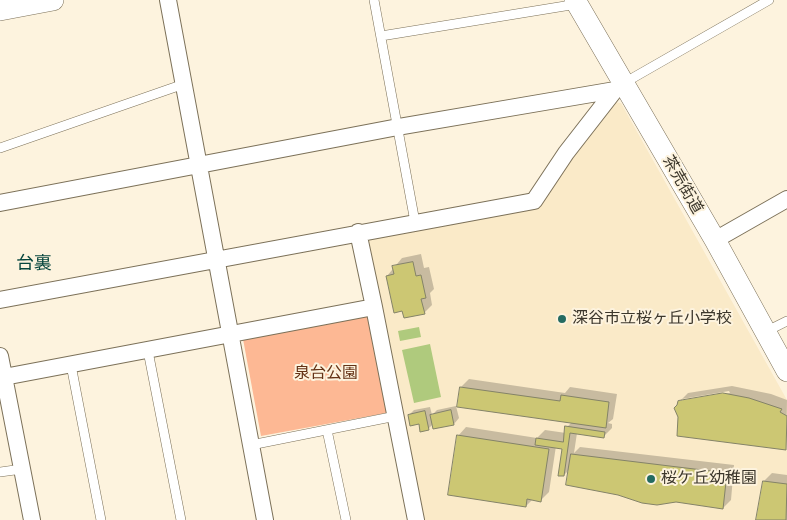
<!DOCTYPE html>
<meta charset="utf-8">
<style>
body{margin:0}
canvas{display:block;background:#fdf3de}
</style>
<canvas width="787" height="520"></canvas>
<script>
const g = document.querySelector('canvas').getContext('2d');
g.lineJoin = 'round';
function fill(path, color) { g.fillStyle = color; g.fill(path, 'evenodd'); }
function strokePath(path, color, width, dash) { g.strokeStyle = color; g.lineWidth = width; g.lineCap = dash ? 'butt' : 'round'; g.setLineDash(dash || []); g.stroke(path); }
function label(font, color, halo, rows, align = 'center') {
  g.font = font + ' "DejaVu Sans","Noto Sans JP",sans-serif'; g.lineWidth = 4; g.setLineDash([]); g.textBaseline = 'middle'; g.strokeStyle = halo; g.fillStyle = color; for (const [text, x, y, turn = 0] of rows) {
    g.save(); g.translate(x, y); g.rotate((+turn || 0) * Math.PI / 180); g.textAlign = isNaN(turn) ? turn : align; if (halo) g.strokeText(text, 0, 0); g.fillText(text, 0, 0); g.restore();
  }
}
fill(new Path2D(`
 M614,102L621,103L787,400V520H425L365,239L537,205Z`), '#faeac8');
fill(new Path2D(`
 M370,313L392,412L261,436L243,339Z`), '#fdb894');
fill(new Path2D(`
 M419,327L421,337L400,341L398,331Z
 M430,344L441,397L414,403L402,350Z`), '#afca7d');
fill(new Path2D(`
 M421,254L424,268L429,267L434,289L430,293L432,305L424,313L387,276L402,258Z
 M469,379L565,393L570,387L617,394L613,419L608,423L612,424V428L603,437L577,433L574,453L580,447L734,465L731,500L723,508L570,469L564,475L563,447L556,446L549,492L541,500L533,499L526,506L458,436L466,427L537,438L545,430L566,433L567,427L572,422L461,387Z
 M732,386L771,394L787,400L786,449L679,402L688,393ZM729,391L730,393L682,402V399Z
 M456,406L459,418L454,424H433L428,429L409,415L414,410L430,407L432,415L437,410Z
 M772,473L787,475V520H757L764,481Z`), '#0003');
const building = new Path2D(`
 M413,262L416,276L421,275L426,298L421,299L425,314L404,318L402,311L394,313L386,276L394,274L392,266Z
 M460,387L560,401L561,395L609,402L606,428L457,407Z
 M723,393L749,398L782,409L780,412L787,416L786,450L677,436L678,417L674,408L677,405L678,401Z
 M451,410L454,425L433,429L430,415Z
 M425,411L429,430L420,432L419,424L410,426L408,415Z
 M565,426L605,432L604,438L570,433L564,476H558L562,449L535,445L536,438L563,442Z
 M457,435L549,449L541,502L527,499L526,507L448,495Z
 M571,454L727,473L723,509L676,502L657,505L642,503L618,495L566,485Z
 M763,481L787,484L786,520H756Z`);
fill(building, '#ccc773');
strokePath(building, '#848368', 1);
const service = new Path2D(`
 M374,0L415,222
 M381,36L577,4
 M624,83L769,0
 M0,148L184,84
 M765,332L787,321
 M148,351L181,520
 M71,365L101,520
 M327,430L346,520
 M251,445L396,416
 M0,472L22,469`);
const minor = new Path2D(`
 M168,0L265,520
 M0,203L398,127L615,90
 M358,232L374,307L416,520
 M715,240L787,199
 M0,300L534,201L566,153L615,90L624,84
 M0,356L32,520
 M4,377L374,307`);
const tertiary = new Path2D(`
 M575,0L715,240L787,371
 M0,10L53,0`);
strokePath(service, '#7c7159', 10);
strokePath(minor, '#7c7159', 18);
strokePath(tertiary, '#7c7159', 22);
strokePath(service, '#fff', 9);
strokePath(minor, '#fff', 16);
strokePath(tertiary, '#fff', 21);
for (const [x, y, r, color] of [
 [562,319,5,"#246b61"],
 [651,479,5,"#246b61"]
]) { const dot = new Path2D(); dot.arc(x, y, r, 0, 2 * Math.PI); g.fillStyle = color; g.fill(dot); strokePath(dot, '#fdf3de', 2); }
label('16px', '#3c372c', '#fdf3de', [
 ["茶売街道",682,185,60]
]);
label('16px', '#3c372c', '#fdf3de', [
 ["深谷市立桜ヶ丘小学校",572,319],
 ["桜ケ丘幼稚園",661,479]
], 'left');
label('16px', '#653316', '#fdf3de', [
 ["泉台公園",326,374]
]);
label('18px', '#06453d', '#fdf3de', [
 ["台裏",34,264]
]);
</script>
